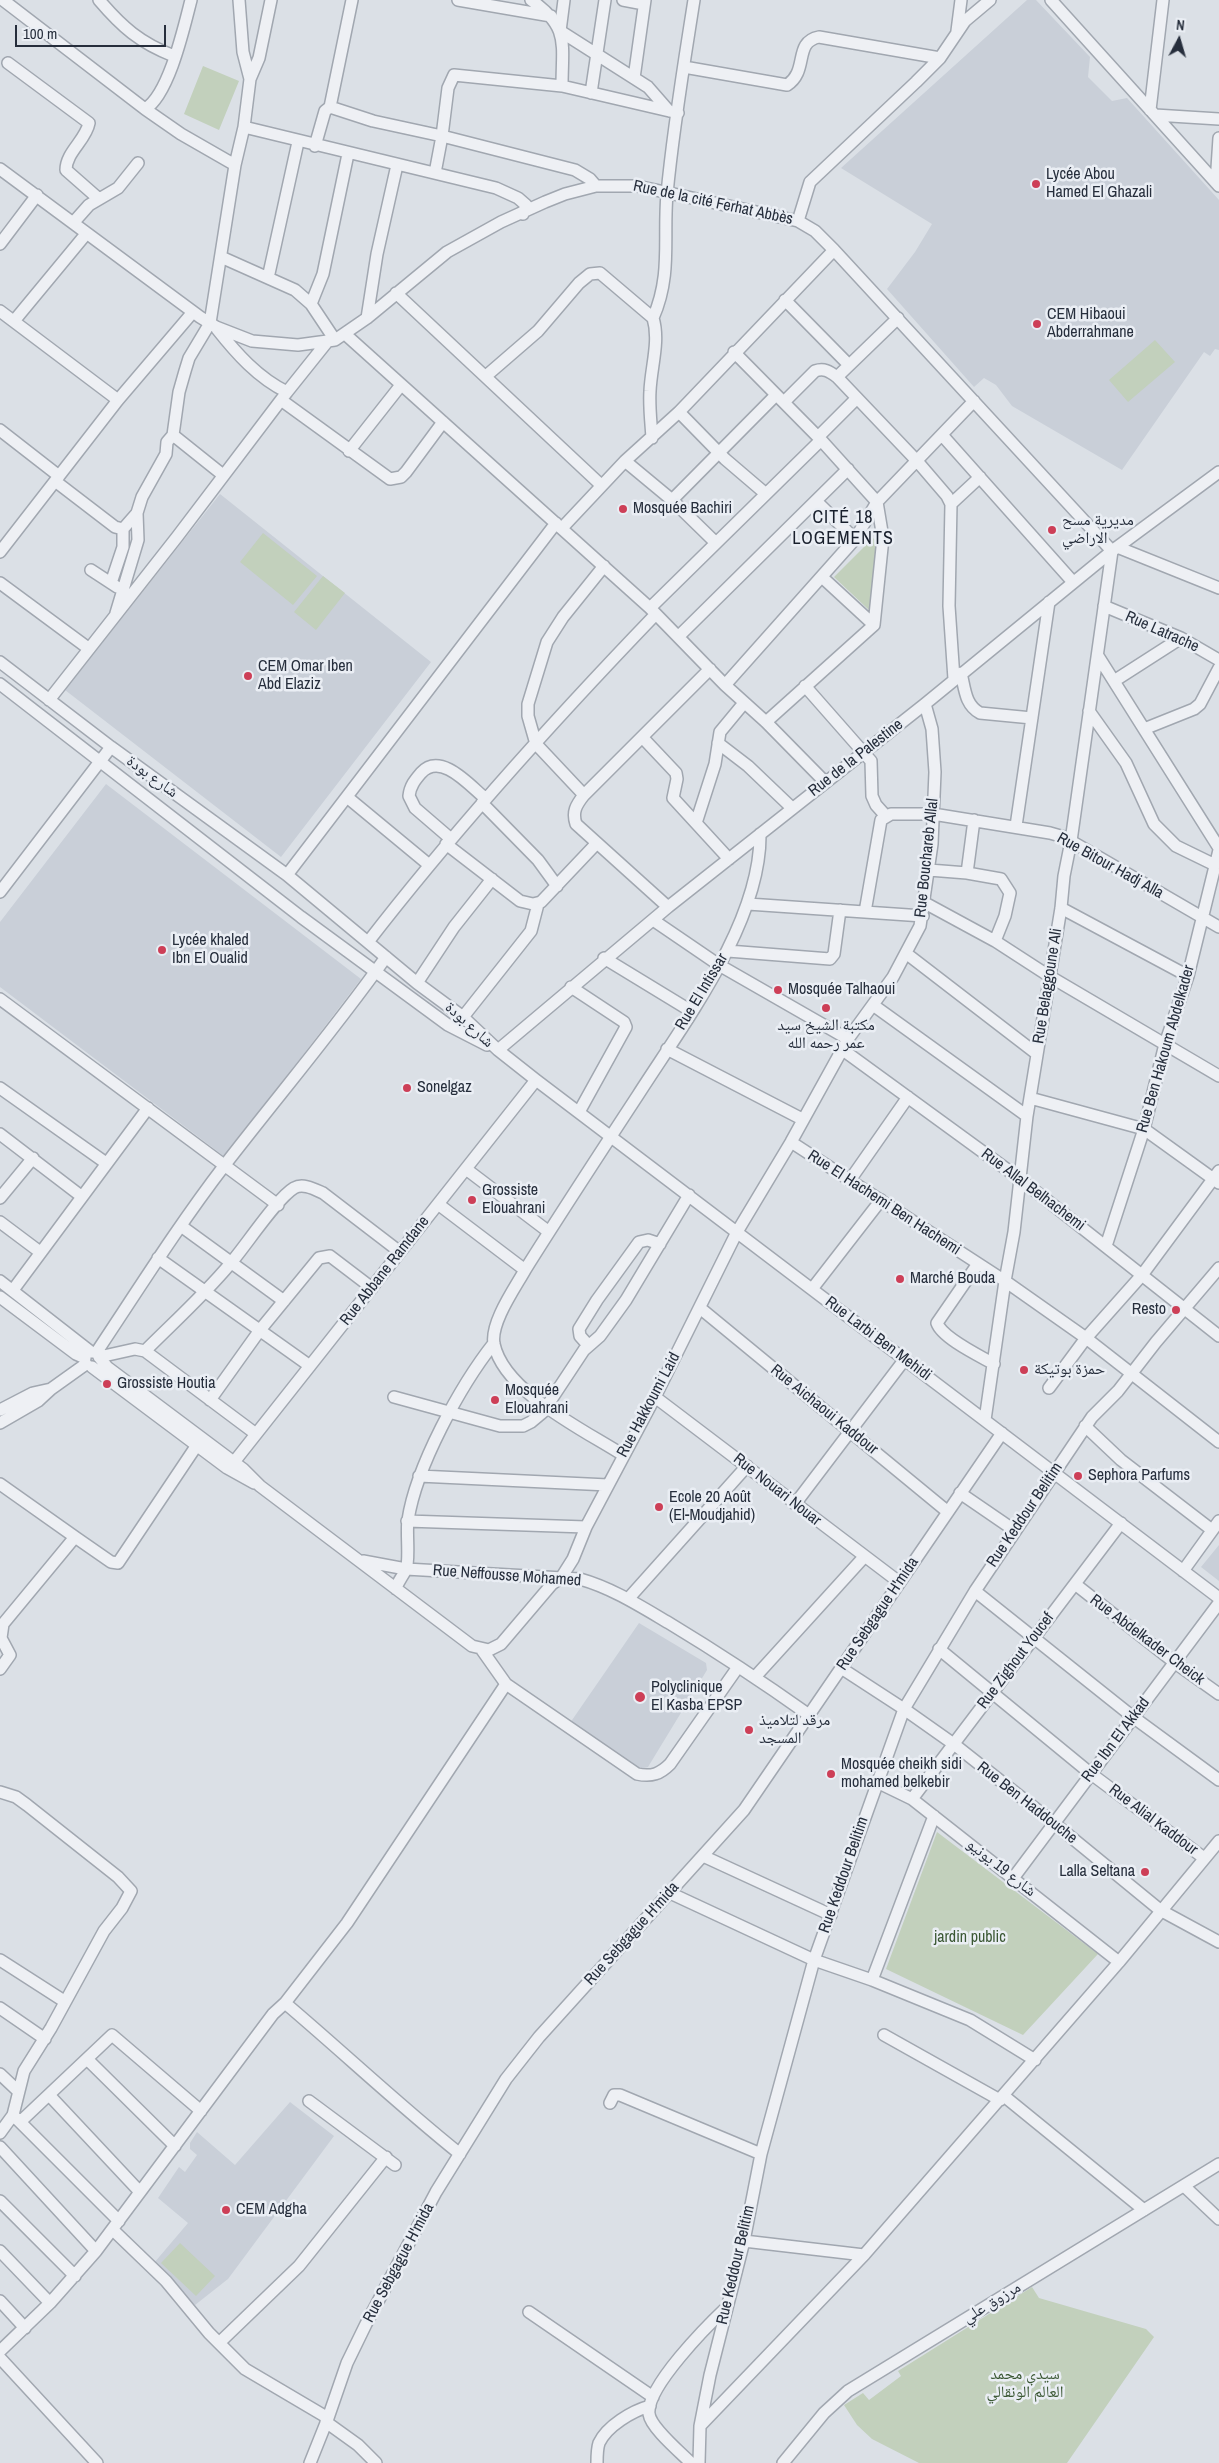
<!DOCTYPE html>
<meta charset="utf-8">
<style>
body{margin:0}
#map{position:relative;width:1219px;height:2463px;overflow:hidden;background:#dbe0e6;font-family:"Archivo Narrow",sans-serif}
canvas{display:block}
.north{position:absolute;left:1154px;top:15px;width:50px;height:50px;-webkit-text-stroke:4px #eaeef4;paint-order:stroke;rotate:6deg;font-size:14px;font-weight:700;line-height:20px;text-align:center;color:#262e3c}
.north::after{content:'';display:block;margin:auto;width:18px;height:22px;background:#262e3c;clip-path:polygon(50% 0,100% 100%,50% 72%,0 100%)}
.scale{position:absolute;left:15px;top:25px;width:151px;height:22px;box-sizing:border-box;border:2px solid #262e3c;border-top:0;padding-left:6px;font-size:15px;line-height:18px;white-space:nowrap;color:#262e3c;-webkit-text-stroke:4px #eaeef4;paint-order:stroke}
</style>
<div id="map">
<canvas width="1219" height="2463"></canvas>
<div class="north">N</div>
<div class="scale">100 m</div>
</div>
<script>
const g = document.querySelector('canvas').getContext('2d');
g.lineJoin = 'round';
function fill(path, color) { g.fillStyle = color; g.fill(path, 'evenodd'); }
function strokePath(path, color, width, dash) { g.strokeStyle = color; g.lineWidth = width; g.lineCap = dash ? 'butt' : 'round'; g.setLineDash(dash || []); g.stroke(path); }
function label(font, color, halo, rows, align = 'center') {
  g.font = font + ' "Archivo Narrow","Noto Naskh Arabic",sans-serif'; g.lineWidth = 5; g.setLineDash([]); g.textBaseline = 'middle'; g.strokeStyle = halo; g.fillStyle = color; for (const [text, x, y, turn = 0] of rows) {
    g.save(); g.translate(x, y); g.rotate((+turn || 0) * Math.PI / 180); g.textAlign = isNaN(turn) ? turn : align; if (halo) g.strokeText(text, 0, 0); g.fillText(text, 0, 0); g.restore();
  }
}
fill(new Path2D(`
 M1027,0H1036L1090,57L1088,77L1112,101L1127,98L1219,200V350L1215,349L1210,356L1204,352L1122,470L1012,406L996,385L984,378L974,387L887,289L915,252L932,224L841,168Z
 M220,494L431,662L281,857L65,690Z
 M106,784L361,979L225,1157L0,987V922Z
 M1219,1545V1581L1201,1567Z
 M639,1623L706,1663L707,1670L648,1767L635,1770L570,1723Z
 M290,2102L334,2136L228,2279L195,2305L154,2263L188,2223L158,2198L179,2167L185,2172L197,2155L190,2149V2143L197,2132L235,2165Z`), '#c9cfd8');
fill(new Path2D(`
 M203,66L239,81L219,130L184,114Z
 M1155,340L1175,362L1128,402L1109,380Z
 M263,533L317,576L293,605L240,562Z
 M873,538L880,545L869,610L834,577Z
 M323,576L345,593L316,630L294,612Z
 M937,1832L1098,1954L1023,2035L886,1969Z
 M180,2243L215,2276L196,2296L161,2263Z
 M1032,2287L1039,2298L1146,2329L1154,2337L1067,2463H919L872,2439L857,2425L844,2405L863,2393L869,2400L901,2376L898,2371Z`), '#c2d0bc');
const minor = new Path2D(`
 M3,0L145,109C169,95 184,27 191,0
 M99,0C122,27 140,43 174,56
 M239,0L243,52L250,79
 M458,0L551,16
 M531,0C570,27 562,44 562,86
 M564,0L560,31L648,87L669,111
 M623,0L644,4
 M1051,0L1219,186
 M957,31L961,0
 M8,63L89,123C86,140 66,152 66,170L99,199
 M684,67L787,85C809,71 793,42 819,37L940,58
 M634,78L645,0
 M591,93L605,0
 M330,107L352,0
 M145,109L181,134L235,165
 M1150,110L1163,0
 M1155,115L1219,119
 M244,127L250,79L259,58L271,0
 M315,146L325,111L330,107L373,121L442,136L448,88L454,75L562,86L678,113
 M0,169L200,317L216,327L252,341L298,345L335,340L367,318L447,252L501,222L545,202L565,194L596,186H637L798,221L815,231L834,250L1112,551
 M435,173L442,136L575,170L590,179L596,186
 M1216,183L1219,138
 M798,221L810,182L916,82L940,58L965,21L990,0
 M73,223L89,205L118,188L138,163
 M0,244L37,195
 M221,257L295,290L311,304L335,340
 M268,278L298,142
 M396,293L601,485
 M785,300L849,365
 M311,304L323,274L348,154
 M0,311L118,400
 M367,318L377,254L397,165
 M653,318C672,275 663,238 667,194C673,129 684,64 694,0
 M898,318L837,377L917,461L947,496L951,504L949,606L954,679
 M14,321L86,234
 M217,329C236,353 258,378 287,392L327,342
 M345,334L650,608L725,685L766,722L825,782
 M486,376L538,331L579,283L590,274L600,273L653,318C660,341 651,367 650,391C649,406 651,422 652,438
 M281,400L390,479L401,477L406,472L443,422
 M784,402L815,371C824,368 829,371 837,377
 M679,412L725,459L766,494
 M0,430L59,476
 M173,435L179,392L185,371L189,358L210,323L235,165L244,127L496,188L518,198L526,205L523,214
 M942,435L1073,582
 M818,437L857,398
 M349,451L401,385
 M625,461L672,500L716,543
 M55,481L115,527L123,529L137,513L142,497L166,454L167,442L173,435L223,475
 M672,500L776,395
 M816,501L855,539
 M951,504L980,477
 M562,528L625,461L679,412L834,250
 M1117,547L1219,588
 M0,552L118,400L193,312
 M91,570L117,587
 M823,578L874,625
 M0,583L88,648
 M111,583L123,547V529
 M1104,606L1181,638L1219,660
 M650,608L821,440L734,352
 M116,613L138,540L137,513
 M679,636L848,469
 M1098,656L1219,848
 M0,662L111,747L287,875L417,983L463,1017L498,1050L536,1080L1219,1598
 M961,673C965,689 965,705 980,713L1032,718
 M1114,681L1181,638
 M0,684L301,917L448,1025L487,1045
 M725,685L855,539L877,502L974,401
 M805,686L871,761L872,796L876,805L885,815
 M49,700L177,537L287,392
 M1089,711L1126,763L1154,824L1176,846L1215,865
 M766,722L874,625L883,538L877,502L821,440
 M1144,729L1194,709L1200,704L1219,668
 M642,737L676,773L677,779L673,798L729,859
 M718,743L748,766L792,808
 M584,795L536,744L528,716V704L547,642L563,617L604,566
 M347,797L428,864
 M482,803L538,860L557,886
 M974,820L967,873L1001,879L1010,893L1005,916L995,941
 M696,823L715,764L720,732L744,703
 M1016,826L1049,602
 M451,839L415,808L409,796C410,786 415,780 421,773C441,751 470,786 486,799
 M446,844L520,901L533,904L541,902L596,844
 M929,870L967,873
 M287,875L556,523
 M0,892L111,747
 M925,903L995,941L1049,976L1219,1076
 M748,904L923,916
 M668,907L576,824C572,812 576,805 584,795L710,669
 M1061,908L1188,976
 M865,912L881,820L891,814H933L1050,833L1064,837L1219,927
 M653,920L719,965L848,1039
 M368,942C457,827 555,719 655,615
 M728,951L830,959L834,954L840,910
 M907,954L1037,1054
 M604,958L691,1011
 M417,983L454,927L492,879
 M571,987L624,1022L626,1027L579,1112
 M0,999L278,1205
 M873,1005L1027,1116
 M463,1017L531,931L538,904
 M667,1049L802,1119
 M498,1050L668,907L925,704L1112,551L1219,472
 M843,1050L1020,1179L1219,1336
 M0,1088L106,1163
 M1030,1098L1144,1129L1219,1183
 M0,1134L81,1196
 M791,1142L1005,1281L1086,1338L1219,1442
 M466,1169L549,1232
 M850,1180L908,1097
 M0,1198L33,1158
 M438,1204L525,1270
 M0,1222L40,1252
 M181,1226L284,1301
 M1106,1246L1144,1129L1165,1044L1188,976L1219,850
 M158,1258L310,1366
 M977,1265L937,1323C942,1338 980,1356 994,1364
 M0,1281L91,1352
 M812,1289L881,1200
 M13,1290L148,1108
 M0,1297L76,1354L85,1358
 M700,1308L948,1512
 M588,1345L580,1336L579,1329L597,1300L639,1242L648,1240L660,1244
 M145,1351L256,1434
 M96,1353C138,1290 178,1226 224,1166C278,1096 335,1029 386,957
 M99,1357L135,1349L145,1351C174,1322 204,1295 230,1264C245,1247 277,1198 294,1188C303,1183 314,1189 323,1193L400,1252
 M100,1358L107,1367L243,1469L260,1486L472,1646L489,1650L501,1644L552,1584L561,1578L573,1559L586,1527L655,1397L737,1232L791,1142L848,1039L893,977L920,926L932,844L935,772L932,729L925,704
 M92,1367L227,1468L254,1483
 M1049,1388L1086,1338L1142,1275L1219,1171
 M394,1397L500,1426H523L531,1422L543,1412L584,1350L600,1336L626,1300L689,1195
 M655,1397L899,1582
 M210,1400L260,1330L319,1258L330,1256L372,1288
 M0,1410L33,1393L51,1389
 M985,1420L1005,1281L1014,1232L1027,1116L1061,908L1064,876L1071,841L1112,551
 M0,1423L38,1401L51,1389L86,1364
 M1085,1426L1121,1460L1212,1530
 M623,1455C584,1430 504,1392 494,1344C490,1323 515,1288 525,1270C562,1211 600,1153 638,1095C684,1023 761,922 760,834
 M234,1462L536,1080
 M419,1476L608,1485
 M0,1484L75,1537
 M960,1493L1014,1530
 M795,1504L905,1359
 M407,1521L586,1527
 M363,1561L406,1569L580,1579C612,1588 640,1606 669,1623C717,1652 764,1683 809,1715
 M1183,1571L1219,1521
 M1075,1584L1174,1662L1219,1694
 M396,1589C398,1580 403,1577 406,1569C410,1561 406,1531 408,1520C416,1467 460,1386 494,1343
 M975,1591L1133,1717L1219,1780
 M628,1599L747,1466
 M939,1649L1090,1773L1204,1858
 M482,1650L506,1684L637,1774C652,1777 660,1774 670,1764L738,1667
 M841,1668L904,1709L955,1745L1055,1824L1160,1910L1219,1942
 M0,1669L10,1655L1,1638L3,1624L75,1537L111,1562L118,1563L197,1445
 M755,1677L864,1557
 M877,1782L912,1799L1119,1962
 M0,1792L16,1797L27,1805L118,1877L131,1891L122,1908L104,1931L51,2028L24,2071L13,2115L0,2133
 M912,1799L1121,1523
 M703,1856L831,1915
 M1014,1877L1219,1603
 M670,1893L814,1960L872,1980L970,2020L1035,2060
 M0,1960L64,2001
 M872,1980L934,1816
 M285,2003C344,2053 400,2106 460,2154
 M0,2008L45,2039
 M884,2035L1000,2100
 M87,2059L175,2146
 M0,2074L18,2091
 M50,2096L140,2192
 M1004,2096L1144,2210
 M309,2101L395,2165
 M610,2103L614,2095H620L761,2154
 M16,2118L119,2221
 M20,2122L112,2035L201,2111
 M0,2147L96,2251
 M1184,2186L1219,2219
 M0,2201L75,2276
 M113,2230L166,2281L209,2333L245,2369L328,2418
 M744,2241L864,2255
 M0,2251L50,2303
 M0,2301L25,2328
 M529,2312L653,2397
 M219,2343L299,2266L386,2157
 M0,2351L50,2303L96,2251L273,2014L285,2003L347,1923L506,1684
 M0,2358L97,2463
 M326,2422L358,2445L376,2463
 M700,2426L864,2255L1119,1962L1219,1841
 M310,2463L328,2418L347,2363L366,2324L436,2192L506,2079L539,2037L744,1810L1002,1433
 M597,2463C597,2456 597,2449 599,2443C607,2426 632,2411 650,2406
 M691,2463C680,2452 651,2428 649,2414C646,2387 708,2325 727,2307
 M699,2463L700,2426L710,2375L744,2241L761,2154L814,1960L904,1709L975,1591L1092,1417L1118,1391L1156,1342L1219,1268
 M783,2463L824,2413L848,2391L1219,2164`);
strokePath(minor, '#a1a7b0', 14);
strokePath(minor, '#eef0f4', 11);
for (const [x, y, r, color] of [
 [1036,184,5,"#cd3f57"],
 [1037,324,5,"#cd3f57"],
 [623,509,5,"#cd3f57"],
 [1052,530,5,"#cd3f57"],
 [248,676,5,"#cd3f57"],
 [162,950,5,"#cd3f57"],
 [778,990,5,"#cd3f57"],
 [826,1008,5,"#cd3f57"],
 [407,1088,5,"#cd3f57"],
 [472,1200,5,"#cd3f57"],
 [900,1279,5,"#cd3f57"],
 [1176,1310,5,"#cd3f57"],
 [1024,1370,5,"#cd3f57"],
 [107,1384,5,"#cd3f57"],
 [495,1400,5,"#cd3f57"],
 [1078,1476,5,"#cd3f57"],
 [659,1507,5,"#cd3f57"],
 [640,1697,6,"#cd3f57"],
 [749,1730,5,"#cd3f57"],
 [831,1774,5,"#cd3f57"],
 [1145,1872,5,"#cd3f57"],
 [226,2210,5,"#cd3f57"]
]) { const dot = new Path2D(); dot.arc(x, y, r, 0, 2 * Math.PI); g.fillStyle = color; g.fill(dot); strokePath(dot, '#eaeef4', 2); }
label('16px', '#262e3c', '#eaeef4', [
 ["Lycée Abou",1046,175],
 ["Hamed El Ghazali",1046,193],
 ["CEM Hibaoui",1047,315],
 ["Abderrahmane",1047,333],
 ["Mosquée Bachiri",633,509],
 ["مديرية مسح",1062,521],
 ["الاراضي",1062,539],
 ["CEM Omar Iben",258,667],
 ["Abd Elaziz",258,685],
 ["Lycée khaled",172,941],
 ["Ibn El Oualid",172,959],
 ["Mosquée Talhaoui",788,990],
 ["مكتبة الشيخ سيد",826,1026,"center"],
 ["عمر رحمه الله",826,1044,"center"],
 ["Sonelgaz",417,1088],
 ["Grossiste",482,1191],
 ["Elouahrani",482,1209],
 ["Marché Bouda",910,1279],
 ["Resto",1166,1310,"right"],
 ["حمزة بوتيكة",1034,1370],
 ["Grossiste Houtia",117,1384],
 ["Mosquée",505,1391],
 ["Elouahrani",505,1409],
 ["Sephora Parfums",1088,1476],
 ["Ecole 20 Août",669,1498],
 ["(El-Moudjahid)",669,1516],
 ["Polyclinique",651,1688],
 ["El Kasba EPSP",651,1706],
 ["مرقد لتلاميذ",759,1721],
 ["المسجد",759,1739],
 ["Mosquée cheikh sidi",841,1765],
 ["mohamed belkebir",841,1783],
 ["Lalla Seltana",1135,1872,"right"],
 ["CEM Adgha",236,2210]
], 'left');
label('16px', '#262e3c', '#eaeef4', [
 ["Rue de la cité Ferhat Abbès",713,203,12],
 ["Rue Latrache",1162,632,24],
 ["Rue de la Palestine",856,758,-38],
 ["شارع بودة",152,777,36],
 ["Rue Bouchareb Allal",927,858,-84],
 ["Rue Bitour Hadj Alla",1110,866,29],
 ["Rue Belaggoune Ali",1048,986,-81],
 ["Rue El Intissar",702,992,-59],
 ["شارع بودة",469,1025,42],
 ["Rue Ben Hakoum Abdelkader",1166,1049,-74],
 ["Rue Allal Belhachemi",1033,1190,37],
 ["Rue El Hachemi Ben Hachemi",884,1203,33],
 ["Rue Abbane Ramdane",385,1271,-52],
 ["Rue Larbi Ben Mehidi",878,1339,37],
 ["Rue Hakkoumi Laid",649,1405,-62],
 ["Rue Aichaoui Kaddour",824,1410,39],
 ["Rue Nouari Nouar",777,1490,38],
 ["Rue Keddour Belitim",1025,1515,-56],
 ["Rue Neffousse Mohamed",507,1576,4],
 ["Rue Sebgague H'mida",878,1614,-56],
 ["Rue Abdelkader Cheick",1147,1640,37],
 ["Rue Zighout Youcef",1016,1661,-53],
 ["Rue Ibn El Akkad",1116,1740,-53],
 ["Rue Ben Haddouche",1027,1803,38],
 ["Rue Alial Kaddour",1153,1820,37],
 ["شارع 19 يونيو",1001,1868,38],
 ["Rue Keddour Belitim",844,1875,-71],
 ["Rue Sebgague H'mida",632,1934,-48],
 ["Rue Sebgague H'mida",399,2263,-62],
 ["Rue Keddour Belitim",736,2265,-77],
 ["مرزوق علي",992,2303,-31]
]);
label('16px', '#3a5733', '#eaeef4', [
 ["jardin public",970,1938],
 ["سيدي محمد",1025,2375],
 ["العالم الونقالي",1025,2393]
]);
g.letterSpacing = '1px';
label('18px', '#181f2c', '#eaeef4', [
 ["CITÉ 18",843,518],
 ["LOGEMENTS",843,539]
]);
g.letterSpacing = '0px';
</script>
